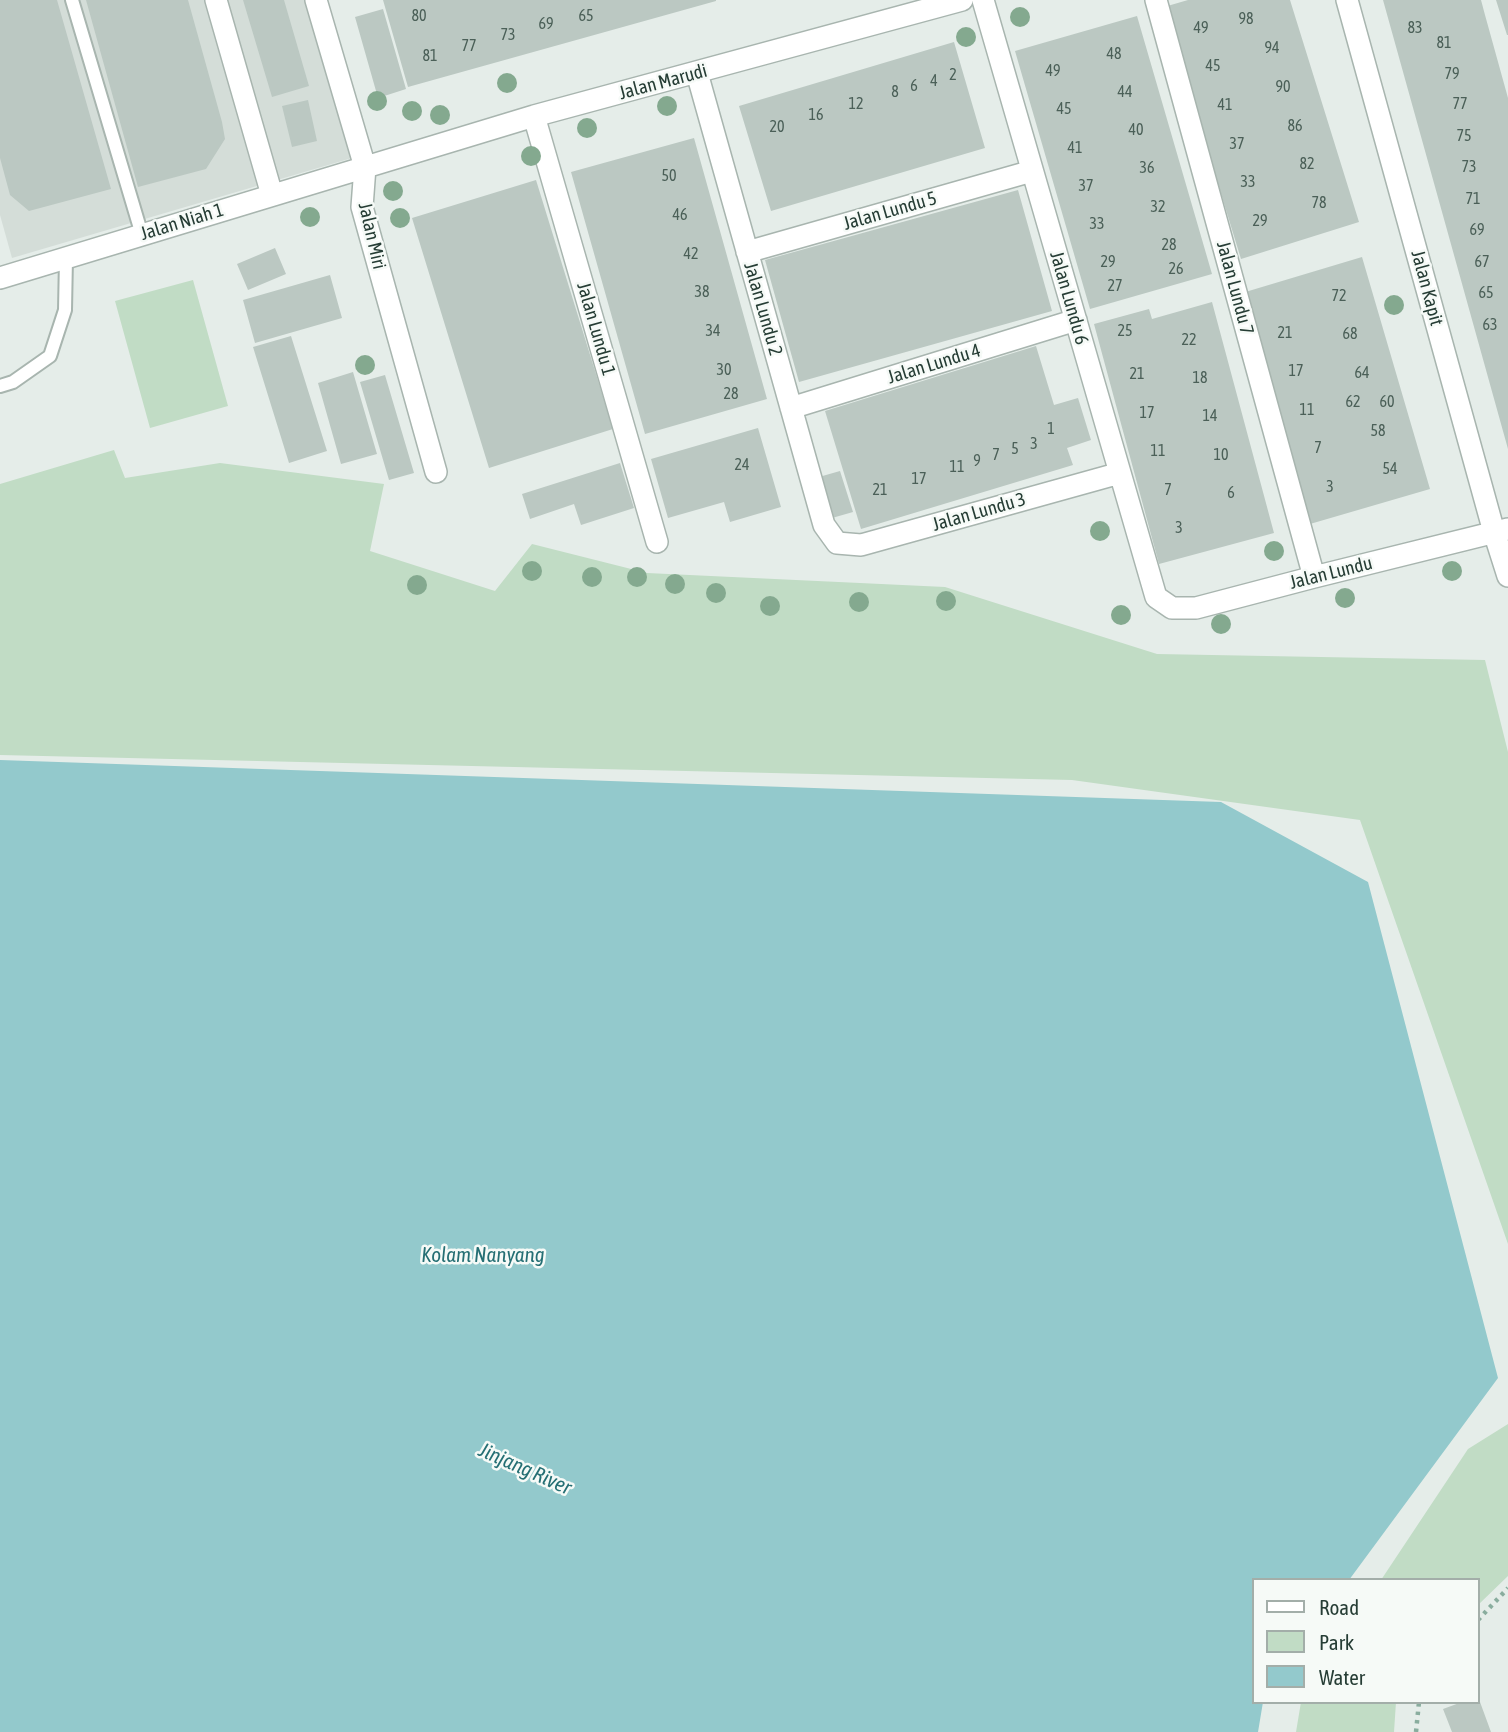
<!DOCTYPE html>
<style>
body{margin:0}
#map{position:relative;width:1508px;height:1732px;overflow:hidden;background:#e5ede9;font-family:"Asap Condensed",sans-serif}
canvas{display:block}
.legend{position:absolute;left:1252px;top:1578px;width:228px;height:126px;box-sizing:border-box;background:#f6faf7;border:2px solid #a3aea9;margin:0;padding:9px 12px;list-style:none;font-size:21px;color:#263d35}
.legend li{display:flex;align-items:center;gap:14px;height:35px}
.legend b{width:35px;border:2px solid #a3aea9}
</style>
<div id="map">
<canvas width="1508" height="1732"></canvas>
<ul class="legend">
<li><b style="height:9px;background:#fff"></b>Road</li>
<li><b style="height:19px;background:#c1dcc5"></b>Park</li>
<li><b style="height:19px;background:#93c9cc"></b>Water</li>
</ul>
</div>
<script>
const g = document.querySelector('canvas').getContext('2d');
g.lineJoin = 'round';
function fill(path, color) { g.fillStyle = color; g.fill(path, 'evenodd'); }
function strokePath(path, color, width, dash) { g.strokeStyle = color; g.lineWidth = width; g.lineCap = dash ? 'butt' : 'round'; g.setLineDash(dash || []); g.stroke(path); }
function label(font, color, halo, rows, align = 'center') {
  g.font = font + ' "Asap Condensed",sans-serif'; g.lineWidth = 5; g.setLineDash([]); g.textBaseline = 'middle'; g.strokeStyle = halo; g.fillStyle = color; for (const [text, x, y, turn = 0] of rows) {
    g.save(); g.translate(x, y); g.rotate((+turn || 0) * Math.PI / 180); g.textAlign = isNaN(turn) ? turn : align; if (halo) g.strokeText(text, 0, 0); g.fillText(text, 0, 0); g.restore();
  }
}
fill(new Path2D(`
 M0,0H305L352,158L12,258L0,215Z`), '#d4ddd8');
fill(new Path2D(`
 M193,280L228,406L150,428L115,301Z
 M114,450L125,478L220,463L384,484L370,551L495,591L532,544L647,573L945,587L1157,654L1485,660L1508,752V1244L1360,820L1072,780L0,755V484Z
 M1508,1424V1576L1478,1605V1580H1381L1468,1449Z
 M1301,1702H1396L1394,1732H1296Z`), '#c1dcc5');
fill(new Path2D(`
 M0,760L1221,802L1368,882L1498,1378L1349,1580H1254V1702H1263L1258,1732H0Z`), '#93c9cc');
fill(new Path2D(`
 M0,0H57L111,189L29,211L10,195L0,158Z
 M86,0H188L222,122L225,139L206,169L138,187Z
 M243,0H284L309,86L272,97Z
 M383,0H716V1L408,87Z
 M1188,0H1290L1359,222L1241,259L1164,7Z
 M1383,0H1481L1485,15L1508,98V449Z
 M1496,0H1508V35H1507Z
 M383,9L406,89L378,98L355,17Z
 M1137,16L1212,274L1090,309L1015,51Z
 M954,42L985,148L771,211L739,106Z
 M308,100L317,141L292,147L282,106Z
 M694,138L767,399L645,434L571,172Z
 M536,180L613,429L489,468L412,218Z
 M1018,190L1052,311L799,382L765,260Z
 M275,248L286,274L248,290L237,264Z
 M1362,257L1430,489L1310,524L1242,293Z
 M330,275L342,318L255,343L243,300Z
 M1212,302L1274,533L1159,564L1094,324L1149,309L1152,319Z
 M291,336L327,451L289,463L253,347Z
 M1036,346L1054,405L1078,398L1091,440L1067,448L1073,465L861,529L825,411Z
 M353,372L377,454L341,464L318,383Z
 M385,375L414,473L389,480L360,382Z
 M758,428L781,507L730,522L724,502L668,518L651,459Z
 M620,463L634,508L581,525L574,504L530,519L522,494Z
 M840,471L853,512L825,520L812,479Z
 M1462,1702H1480L1491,1732H1452L1443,1709Z`), '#bbc8c2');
const lane = new Path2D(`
 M72,0L142,235
 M0,386L13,382L50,356L65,310L66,258`);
const street = new Path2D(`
 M216,0L272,195
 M316,0L365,167L362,207L436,472
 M983,0L1156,597L1172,608H1196L1314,577L1508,529
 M1156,0L1314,577
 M1347,0L1494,532L1508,576
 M697,73L824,525L837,543L861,545L1120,473
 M534,116L657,542
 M747,252L1032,171
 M0,278L534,116L962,0
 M791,408L1076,320`);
strokePath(lane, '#a8b5af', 16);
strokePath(street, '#a8b5af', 24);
strokePath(new Path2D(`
 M1478,1620L1508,1588
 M1416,1732L1419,1702`), '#89ad9e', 4.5, [3.5, 5]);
strokePath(lane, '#fff', 12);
strokePath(street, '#fff', 21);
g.fillStyle = '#84a98f';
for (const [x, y] of [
 [1020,17],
 [966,37],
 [507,83],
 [377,101],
 [667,106],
 [412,111],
 [440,115],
 [587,128],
 [531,156],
 [393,191],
 [310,217],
 [400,218],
 [1394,305],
 [365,365],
 [1100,531],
 [1274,551],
 [532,571],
 [1452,571],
 [592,577],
 [637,577],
 [675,584],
 [417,585],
 [716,593],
 [1345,598],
 [946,601],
 [859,602],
 [770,606],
 [1121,615],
 [1221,624]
]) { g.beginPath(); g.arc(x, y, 10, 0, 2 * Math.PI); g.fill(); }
label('16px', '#4b6058', null, [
 ["80",419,16],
 ["65",586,16],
 ["98",1246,19],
 ["69",546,24],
 ["49",1201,28],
 ["83",1415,28],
 ["73",508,35],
 ["81",1444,43],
 ["77",469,46],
 ["94",1272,48],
 ["48",1114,54],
 ["81",430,56],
 ["45",1213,66],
 ["49",1053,71],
 ["79",1452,74],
 ["2",953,75],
 ["4",934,81],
 ["6",914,86],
 ["90",1283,87],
 ["8",895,92],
 ["44",1125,92],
 ["12",856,104],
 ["77",1460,104],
 ["41",1225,105],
 ["45",1064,109],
 ["16",816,115],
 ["86",1295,126],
 ["20",777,127],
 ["40",1136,130],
 ["75",1464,136],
 ["37",1237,144],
 ["41",1075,148],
 ["82",1307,164],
 ["73",1469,167],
 ["36",1147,168],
 ["50",669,176],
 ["33",1248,182],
 ["37",1086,186],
 ["71",1473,199],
 ["78",1319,203],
 ["32",1158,207],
 ["46",680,215],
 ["29",1260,221],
 ["33",1097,224],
 ["69",1477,230],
 ["28",1169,245],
 ["42",691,254],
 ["29",1108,262],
 ["67",1482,262],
 ["26",1176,269],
 ["27",1115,286],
 ["38",702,292],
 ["65",1486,293],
 ["72",1339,296],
 ["63",1490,325],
 ["34",713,331],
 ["25",1125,331],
 ["21",1285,333],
 ["68",1350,334],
 ["22",1189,340],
 ["30",724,370],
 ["17",1296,371],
 ["64",1362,373],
 ["21",1137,374],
 ["18",1200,378],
 ["28",731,394],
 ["62",1353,402],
 ["60",1387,402],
 ["11",1307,410],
 ["17",1147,413],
 ["14",1210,416],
 ["1",1051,429],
 ["58",1378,431],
 ["3",1034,444],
 ["7",1318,448],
 ["5",1015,449],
 ["11",1158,451],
 ["7",996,455],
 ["10",1221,455],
 ["9",977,461],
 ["24",742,465],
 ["11",957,467],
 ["54",1390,469],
 ["17",919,479],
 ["3",1330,487],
 ["21",880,490],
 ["7",1168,490],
 ["6",1231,493],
 ["3",1179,528]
]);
label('19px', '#263d35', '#f6faf7', [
 ["Jalan Marudi",663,82,-15],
 ["Jalan Lundu 5",890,211,-16],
 ["Jalan Niah 1",182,222,-17],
 ["Jalan Miri",372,236,77],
 ["Jalan Lundu 7",1235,288,75],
 ["Jalan Kapit",1427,288,75],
 ["Jalan Lundu 6",1069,298,74],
 ["Jalan Lundu 2",763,309,74],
 ["Jalan Lundu 1",596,329,74],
 ["Jalan Lundu 4",934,364,-17],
 ["Jalan Lundu 3",979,512,-16],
 ["Jalan Lundu",1331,573,-14]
]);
label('italic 21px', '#256f74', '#f6faf7', [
 ["Kolam Nanyang",483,1255],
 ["Jinjang River",525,1469,24]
]);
</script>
